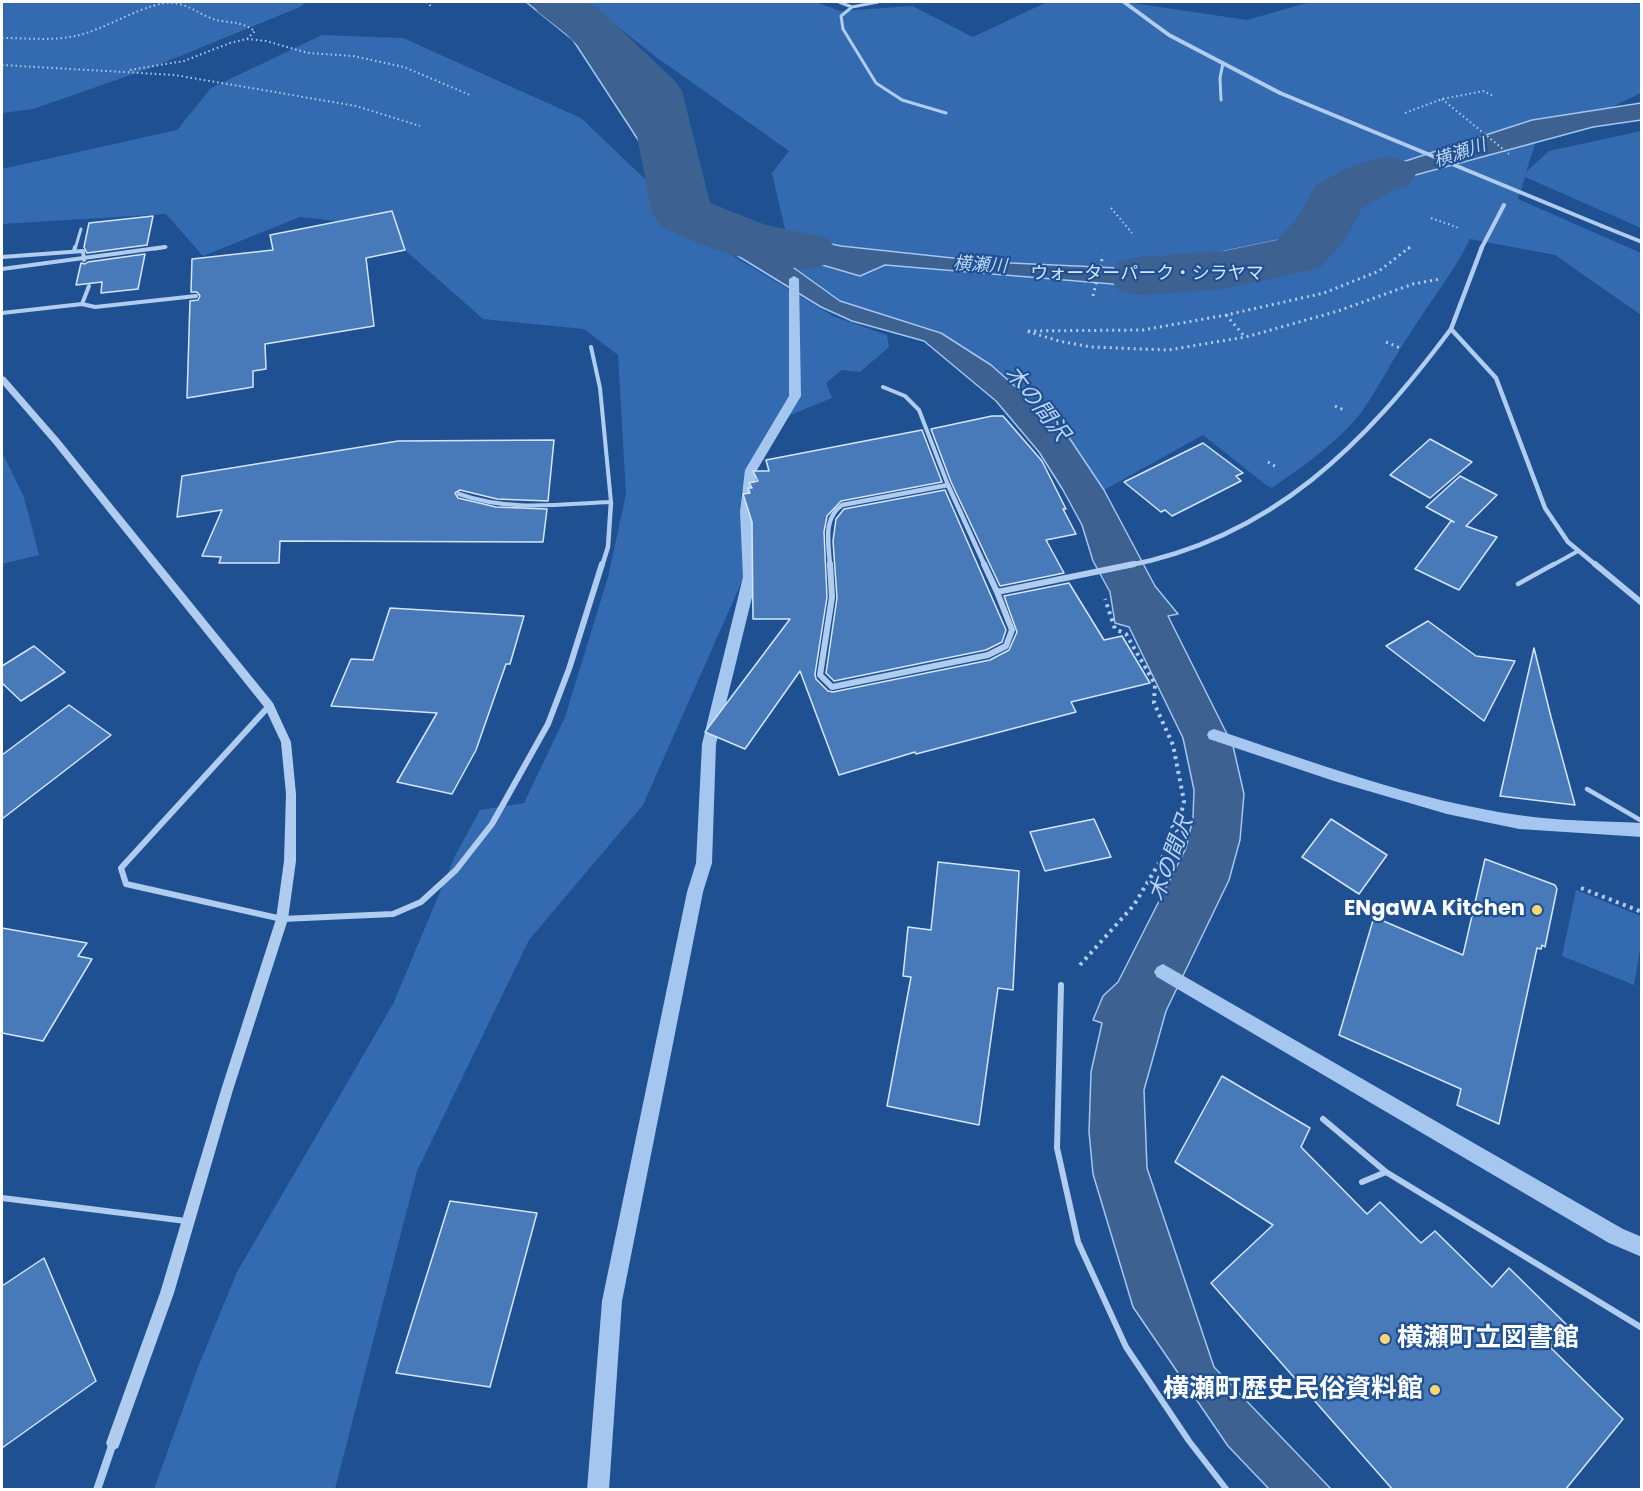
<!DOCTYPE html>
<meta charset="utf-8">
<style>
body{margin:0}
#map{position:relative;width:1643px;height:1491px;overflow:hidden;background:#1f5092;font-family:Poppins,sans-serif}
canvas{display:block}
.frame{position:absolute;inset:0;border:3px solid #fff;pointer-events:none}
</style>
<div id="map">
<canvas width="1643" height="1491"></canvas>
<div class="frame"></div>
</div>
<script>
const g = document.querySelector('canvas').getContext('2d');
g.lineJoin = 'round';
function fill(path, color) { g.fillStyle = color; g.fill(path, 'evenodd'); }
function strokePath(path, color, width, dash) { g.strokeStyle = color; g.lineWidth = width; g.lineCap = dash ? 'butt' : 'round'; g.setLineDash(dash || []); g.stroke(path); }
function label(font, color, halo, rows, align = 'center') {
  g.font = font + ' Poppins,"Noto Sans JP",sans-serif'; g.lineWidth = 4.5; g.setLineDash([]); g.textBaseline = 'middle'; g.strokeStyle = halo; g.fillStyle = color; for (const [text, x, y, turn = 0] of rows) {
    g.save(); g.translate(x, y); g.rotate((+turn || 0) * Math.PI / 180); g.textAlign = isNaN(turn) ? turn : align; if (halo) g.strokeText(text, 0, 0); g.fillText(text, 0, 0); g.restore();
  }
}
fill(new Path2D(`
 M2,2H307L300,7L151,68L33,109L2,113Z
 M586,2H816L840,11L912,6L973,37L1047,2H1126L1247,20L1310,2H1610L1641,4V93L1535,144L1526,172L1549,151L1641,131V228L1525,177L1518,199L1641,253V315L1555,255L1470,239C1454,272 1431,300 1411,332C1394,357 1380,385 1363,410C1342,439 1301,468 1272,488L1266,485L1203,435L1104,490L1064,430L991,365L938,331L840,301L794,268L772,173L789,151L656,57Z
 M322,35L403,38L581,118L712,243L833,316L887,335L889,347L860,372L842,370L826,383L832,398L788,416L741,493L744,540L750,563L643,805L529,940L417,1171L335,1489H154L198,1367L237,1272L393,1004L455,856L480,810L524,803L565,717L608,577L626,494L618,355L584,329L483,319L405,250L387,227L300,217L203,256L166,214L2,224V169L177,130L211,88Z
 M2,452L24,497L39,555L2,564Z
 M1576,890L1641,916V944L1634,985L1562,956Z`), '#336ab0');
const water = new Path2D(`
 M526,2H572L646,58L708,203L728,222L841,246L990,262L1140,269L1293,237L1350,179L1532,120L1641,103V120L1593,127L1397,180L1349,207L1311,252L1148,287L885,265L860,276L805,260L794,268L840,301L941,333L991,365L1064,430L1104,490L1155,586L1178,614L1168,616L1233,746L1244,794L1240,840L1229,880L1166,1011L1144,1090L1147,1168L1214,1367L1331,1489H1269L1228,1446L1133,1307L1093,1174L1089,1132L1091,1072L1102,1023L1093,1020L1103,996L1118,982L1186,848L1193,818L1194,790L1183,738L1129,627L1115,623L1110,592L1093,561L1082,525L1063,490L1039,452L996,401L924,341L852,321L821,307L733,253L693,224L573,40Z`);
fill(water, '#3d6190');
strokePath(water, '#a4c6ef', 1.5);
fill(new Path2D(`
 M794,276L799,279L801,396L757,470L752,512L757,577L716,744L712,863L703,892L622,1301L609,1490H587L602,1301L687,892L696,863L702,744L743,577L740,512L745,470L789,396V279Z
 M1214,729C1313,762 1414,800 1518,815C1558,821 1601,821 1642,823V837L1519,829L1447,814L1334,781L1209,739L1207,735L1209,731Z
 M1163,964L1623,1229L1642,1237V1257L1609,1243L1157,977L1154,972L1157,967Z`), '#a4c6ef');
fill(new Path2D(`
 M531,2H587L601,11L674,80L682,91L710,203L766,225L828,238L837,251L828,264L806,270L732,255L690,240L661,226L652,213L629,95L565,33L538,12Z
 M1387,156L1408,162L1416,174L1408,186L1396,189L1362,208L1345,240L1320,268L1224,289L1141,295L1118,290L1109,276L1118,262L1141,257L1224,251L1277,240L1296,220L1316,185L1354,165Z`), '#3d6190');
const building = new Path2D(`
 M392,211L405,250L366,258L374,326L265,344L266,369L253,371V387L187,398L190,301L198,300L200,296L197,292H191L192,259L273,250L270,235Z
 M153,216L147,245L87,253L84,247L89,223Z
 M145,254L138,289L101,293L102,282L76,285L81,263L85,264L88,262Z
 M992,416H1003L1042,461L1066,509H1063L1076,534L1046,540L1064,573L1000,586L951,482L931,429Z
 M922,430L942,482L841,501L827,516L824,532L827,597L815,674L816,679L828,691L833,692L990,660L1009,650L1017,632L1004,596L1069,583L1104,640L1122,636L1150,683L1071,702L1076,712L916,754L915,752L839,775L800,671L745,749L705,732L790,619H753L752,522L743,494L750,493L748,488H752L749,483L758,481L753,471H769L766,460Z
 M1430,439L1472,462L1430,498L1390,475Z
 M554,440L548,501L497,499L460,490L455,493L458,498L496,507L547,509L543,542L280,541L279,563H219L221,557L202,556L222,510L177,517L182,476L398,441Z
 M1203,443L1243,473L1236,476L1241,481L1172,516L1165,510L1161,512L1124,482Z
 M1460,476L1497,495L1466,526L1497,537L1459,590L1415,569L1451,521L1454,522L1426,507Z
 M945,490L1006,630L1002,642L986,650L834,681L826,673L837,598L833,541L836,519L844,509Z
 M390,608L524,616L510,664H506L476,750L452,794L397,782L437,713L331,706L351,659L373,660Z
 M1428,621L1476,656L1515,661L1484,721L1386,646Z
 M34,646L65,672L21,701L2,683V666Z
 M1534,648L1551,717L1575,805L1500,796Z
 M69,705L111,735L2,819V755Z
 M1094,819L1111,857L1045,871L1030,832Z
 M1331,819L1387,855L1359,894L1302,857Z
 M1485,859L1555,885L1557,889L1545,947L1542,945L1541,949L1537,948L1499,1124L1457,1105L1461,1089L1339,1035L1374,917L1463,955Z
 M938,862L1019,871L1013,990L998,988L979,1125L887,1106L911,977L903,976L908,927L931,930Z
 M2,928L87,943L78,956L92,959L43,1041L2,1033Z
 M1222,1076L1310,1128L1301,1147L1367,1214L1380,1202L1421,1243L1435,1231L1492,1287L1509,1268L1569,1327L1550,1347L1623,1419L1565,1490H1393L1211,1283L1273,1225L1175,1162Z
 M450,1201L537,1213L490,1387L396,1373Z
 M44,1258L96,1381L2,1448V1286Z`);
fill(building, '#4879b9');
strokePath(building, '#d6e6fa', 1.5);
strokePath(new Path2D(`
 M426,2L432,7
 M2,38C26,38 52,41 75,36C103,31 149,0 174,3C190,5 202,16 216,20C234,24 237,20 255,31L247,39
 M2,65L175,75L356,106L420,126
 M130,70L184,61L230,43L247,39L266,41L308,53L353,56L404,67L470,95
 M1442,99L1509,154
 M1405,113L1442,99L1484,91L1493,96
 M1111,208L1132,233
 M1431,218L1459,228
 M1408,249L1411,246`), '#b0ccee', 2, [1.5, 3]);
strokePath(new Path2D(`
 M1410,247L1379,271L1324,293L1226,315L1143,330L1026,331L1059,341L1091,347L1168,350L1246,337L1338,311L1413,284L1440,279
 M1093,296L1103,255
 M1226,315L1245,337
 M1386,342L1400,348
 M1335,406L1346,411
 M1268,462L1278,468`), '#b0ccee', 3, [2, 4]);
strokePath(new Path2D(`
 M1581,888L1642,912
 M1080,965L1134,905L1177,833L1184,801L1173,745L1154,703L1155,684L1126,634L1115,629L1105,599`), '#b0ccee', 4, [3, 4.5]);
strokePath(new Path2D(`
 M839,2L852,7
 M878,2L852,7L841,16L843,29L876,83L902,100L946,113
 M1221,100L1220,78L1223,63
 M75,249L81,229
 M155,249L166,247`), '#b0ccee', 3);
strokePath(new Path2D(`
 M74,251L75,247
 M2,257L83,251L84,260
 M2,269L165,247
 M82,304L89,286
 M2,313L82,304L95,307L196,296
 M883,387L905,396L919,410L948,485
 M459,494C509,512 560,504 611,502L600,388L591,347
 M1551,566L1578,551`), '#b0ccee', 4);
strokePath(new Path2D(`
 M1518,584L1554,564
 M1587,789L1642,821`), '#b0ccee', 4.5);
strokePath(new Path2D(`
 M1061,985L1057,1148L1078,1242L1126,1347L1189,1441L1227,1490
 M1323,1119L1386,1172L1642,1328
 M1362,1182L1386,1172
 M2,1198L186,1221`), '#b0ccee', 6);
strokePath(new Path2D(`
 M1124,2L1169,35L1280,93
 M1602,226L1642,242
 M1481,249L1504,205`), '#b0ccee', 4);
strokePath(new Path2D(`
 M1482,247L1451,329L1496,378L1545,508L1568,542L1597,566
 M602,566L608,547L611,502
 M830,566C829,544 822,519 842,505L948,485L985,566
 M1126,566C1273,538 1365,444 1451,329`), '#b0ccee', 4.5);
strokePath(new Path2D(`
 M830,564L832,597L820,675L832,687L988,655L1006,646L1012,630L997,592
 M984,564L997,592
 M1595,564L1642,603
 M997,592L1134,564
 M269,706L121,868L126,884L282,919L393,914L421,902L456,870L492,824L548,724L569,669L602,564`), '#b0ccee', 6);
strokePath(new Path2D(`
 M97,1490L113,1443`), '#b0ccee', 8);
fill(new Path2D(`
 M2,376L5,377L59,439L273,703L291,742L296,794V861L288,919L233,1090L174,1293L120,1443L118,1448L113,1450L108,1448L106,1443L160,1293L221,1090L276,919L284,861L286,794L281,742L265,708L53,443L2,384Z`), '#b0ccee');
strokePath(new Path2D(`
 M1280,93L1602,226`), '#b0ccee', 4);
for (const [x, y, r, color] of [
 [1537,910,6,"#fbd571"],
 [1385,1339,6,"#fbd571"],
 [1435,1390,6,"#fbd571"]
]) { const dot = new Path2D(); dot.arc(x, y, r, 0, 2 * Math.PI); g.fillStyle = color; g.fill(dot); strokePath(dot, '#1f5092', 2); }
label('italic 18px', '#bdd6f4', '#1f5092', [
 ["横瀬川",1460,154,-19],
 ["横瀬川",980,266,3]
]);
label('18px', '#d6e6fa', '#1f5092', [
 ["ウォーターパーク・シラヤマ",1147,274]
]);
label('bold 21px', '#fff', '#1f5092', [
 ["ENgaWA Kitchen",1525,910]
], 'right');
label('italic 22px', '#bdd6f4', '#1f5092', [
 ["木の間沢",1036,404,52],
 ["木の間沢",1172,859,-70]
]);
label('bold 26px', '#fff', '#1f5092', [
 ["横瀬町立図書館",1397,1339],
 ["横瀬町歴史民俗資料館",1423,1390,"right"]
], 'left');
</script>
